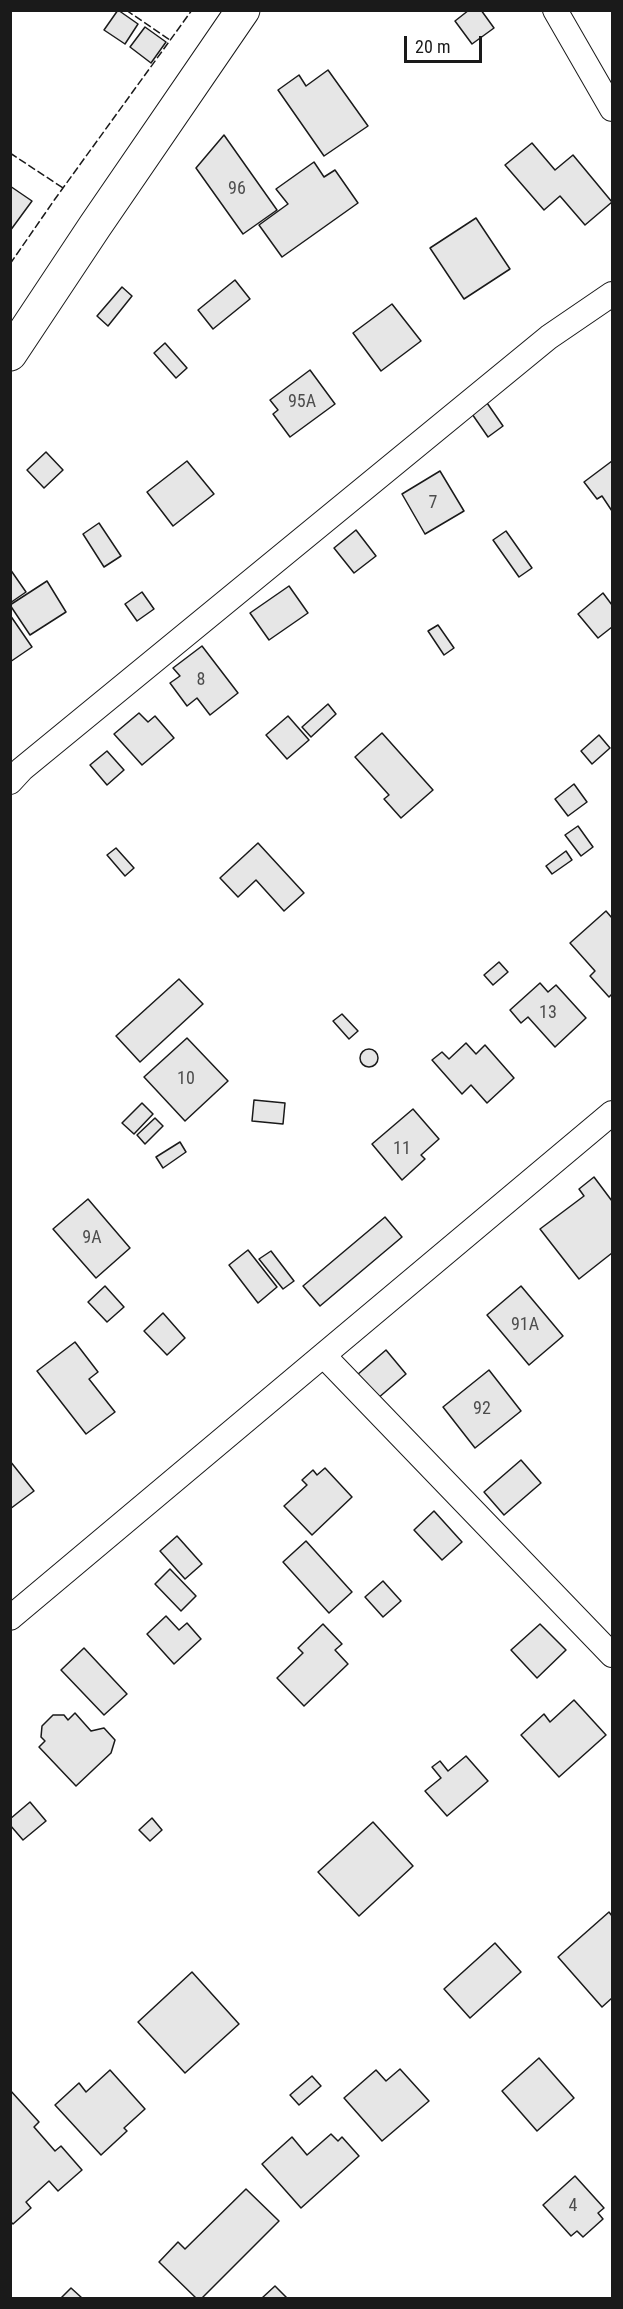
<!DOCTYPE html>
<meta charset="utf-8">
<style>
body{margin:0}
#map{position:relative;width:623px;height:2309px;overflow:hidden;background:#fff;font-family:"Roboto Condensed",sans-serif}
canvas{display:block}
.frame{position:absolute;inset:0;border:12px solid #1a1a1a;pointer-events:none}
.scale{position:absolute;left:404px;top:36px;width:78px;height:27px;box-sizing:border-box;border:3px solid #1a1a1a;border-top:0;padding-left:8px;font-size:18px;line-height:21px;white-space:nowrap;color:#1a1a1a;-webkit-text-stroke:4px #fff;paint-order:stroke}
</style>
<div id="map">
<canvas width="623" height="2309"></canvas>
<div class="frame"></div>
<div class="scale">20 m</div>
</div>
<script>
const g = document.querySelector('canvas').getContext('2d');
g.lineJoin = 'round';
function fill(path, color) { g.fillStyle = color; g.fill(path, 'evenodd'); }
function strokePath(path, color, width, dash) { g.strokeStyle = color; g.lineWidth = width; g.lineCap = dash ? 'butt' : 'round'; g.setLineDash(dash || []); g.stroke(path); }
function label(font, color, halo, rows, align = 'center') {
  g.font = font + ' "Roboto Condensed",sans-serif'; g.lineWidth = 4.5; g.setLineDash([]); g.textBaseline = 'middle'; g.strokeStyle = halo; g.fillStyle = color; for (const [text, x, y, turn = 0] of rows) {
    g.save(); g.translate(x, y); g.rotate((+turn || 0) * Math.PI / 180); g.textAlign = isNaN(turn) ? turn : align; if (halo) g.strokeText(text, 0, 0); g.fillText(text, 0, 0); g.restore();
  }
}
const building = new Path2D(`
 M118,10L138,24L125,44L104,30Z
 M469,10H481L494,28L472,44L455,21Z
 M145,27L166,42L151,63L130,47Z
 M328,70L368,126L324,156L278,90L299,75L306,86Z
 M224,135L277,210L243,234L196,168Z
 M532,143L555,170L573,155L612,202L585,225L560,196L544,210L505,165Z
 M314,162L324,177L335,170L358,203L282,257L259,225L288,204L276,189Z
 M10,186L32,201L10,231Z
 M476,218L510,269L464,299L430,248Z
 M235,280L250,299L213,329L198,310Z
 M122,287L132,296L108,326L97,316Z
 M392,304L421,341L381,371L353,333Z
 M165,343L187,368L176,378L154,353Z
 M310,370L335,404L290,437L273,414L278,410L270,400Z
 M485,400L503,426L488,437L470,411Z
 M46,452L63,470L44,488L27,470Z
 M187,461L214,494L173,526L147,492Z
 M612,461V511L602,496L597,499L584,482Z
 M440,471L464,511L425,534L402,494Z
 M99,523L121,556L104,567L83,534Z
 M356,530L376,556L354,573L334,548Z
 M506,531L532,568L519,577L493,540Z
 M10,569L26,592L10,603Z
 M47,581L66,612L30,635L10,605Z
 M289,586L308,613L269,640L250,613Z
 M142,592L154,609L137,621L125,604Z
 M603,593L612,605V627L598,638L578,614Z
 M10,615L32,647L10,662Z
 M438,625L454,648L444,655L428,631Z
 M202,646L238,693L210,715L197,698L187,706L170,683L180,676L173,668Z
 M328,704L336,714L311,737L302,727Z
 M139,713L148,722L155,716L174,738L142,765L114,734Z
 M288,716L309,740L287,759L266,735Z
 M382,733L433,790L401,818L384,799L389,795L355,757Z
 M599,735L610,748L592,764L581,751Z
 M107,751L124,770L107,785L90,765Z
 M574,784L587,802L568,816L555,799Z
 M578,826L593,847L581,856L565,835Z
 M258,843L304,893L284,911L256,880L238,897L220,878Z
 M116,848L134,868L125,876L107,855Z
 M566,851L572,860L552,874L546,866Z
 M606,911L612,918V994L609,997L590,976L595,971L570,943Z
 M499,962L508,972L493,985L484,975Z
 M179,979L203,1004L140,1062L116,1036Z
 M540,983L548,992L556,985L586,1018L555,1047L528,1017L521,1023L510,1010Z
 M342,1014L358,1031L349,1039L333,1021Z
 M187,1038L228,1081L185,1121L144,1077Z
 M466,1043L476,1054L485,1045L514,1078L487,1103L471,1085L462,1094L432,1060L442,1052L449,1059Z
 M360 1058a9 9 0 1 1 18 0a9 9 0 1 1-18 0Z
 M254,1100L285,1103L283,1124L252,1121Z
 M142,1103L153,1114L134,1134L122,1123Z
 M413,1109L439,1139L421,1155L425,1159L402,1180L372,1144Z
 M155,1118L163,1126L145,1144L137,1135Z
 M180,1142L186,1152L163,1168L156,1157Z
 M594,1177L612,1201V1253L579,1279L540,1229L584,1196L579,1189Z
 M88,1199L130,1248L96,1278L53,1229Z
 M385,1217L402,1237L320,1306L303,1286Z
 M248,1250L277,1287L258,1303L229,1265Z
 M271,1251L294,1281L283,1289L259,1259Z
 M105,1286L124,1307L107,1322L88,1302Z
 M521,1286L563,1336L529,1365L487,1315Z
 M163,1313L185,1338L167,1355L144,1331Z
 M75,1342L98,1372L89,1379L115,1412L86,1434L37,1371Z
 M386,1350L406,1374L377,1399L357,1375Z
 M489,1370L521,1411L475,1448L443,1407Z
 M521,1460L541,1483L504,1515L484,1492Z
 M10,1461L34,1491L10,1509Z
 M325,1468L352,1497L312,1535L284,1506L307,1485L302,1480L313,1470L317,1475Z
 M434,1511L462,1542L442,1560L414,1530Z
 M177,1536L202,1564L185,1579L160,1551Z
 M306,1541L352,1592L329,1613L283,1562Z
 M170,1569L196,1596L181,1611L155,1584Z
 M383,1581L401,1601L383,1617L365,1597Z
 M166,1616L179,1630L187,1623L201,1639L174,1664L147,1634Z
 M323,1624L342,1644L335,1650L348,1664L304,1706L277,1678L303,1653L298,1648Z
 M540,1624L566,1650L537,1678L511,1650Z
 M84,1648L127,1694L104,1715L61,1670Z
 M574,1700L606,1735L559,1777L521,1735L544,1714L550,1722Z
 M75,1713L91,1731L104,1728L115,1740L111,1753L76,1786L39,1747L45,1741L41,1737L42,1726L53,1715H64L68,1720Z
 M466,1756L488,1781L447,1816L425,1791L441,1778L432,1767L440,1761L448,1771Z
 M30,1802L46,1821L23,1840L10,1825V1819Z
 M152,1818L162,1830L150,1841L139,1830Z
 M373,1822L413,1866L359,1916L318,1872Z
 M609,1912L612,1916V1998L602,2007L558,1957Z
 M495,1943L521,1972L470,2018L444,1989Z
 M192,1972L239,2024L185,2073L138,2022Z
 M539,2058L574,2098L537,2131L502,2091Z
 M400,2069L429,2101L382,2141L344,2098L376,2070L386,2081Z
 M110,2070L145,2109L124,2128L127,2131L101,2155L55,2105L79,2083L86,2092Z
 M312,2076L321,2086L299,2105L290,2095Z
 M10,2090L39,2122L34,2127L55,2151L61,2146L82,2170L58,2191L49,2181L26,2202L31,2208L13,2224L10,2221Z
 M331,2134L338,2141L342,2137L359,2156L301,2208L262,2164L292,2137L307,2155Z
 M575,2176L604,2208L598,2213L603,2219L583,2237L577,2231L571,2236L543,2205Z
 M246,2189L279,2221L202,2298H196L159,2262L178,2242L185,2249Z
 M275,2286L287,2298H262Z
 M71,2288L82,2298H61Z`);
fill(building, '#e6e6e6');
strokePath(building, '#1a1a1a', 1.5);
const street = new Path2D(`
 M555,10L612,109
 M10,782L22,769L549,337L612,294
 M324,1356L612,1655
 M10,1618L612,1113`);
const secondary = new Path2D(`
 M10,354L95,226L243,10`);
strokePath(street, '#1a1a1a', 26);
strokePath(secondary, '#1a1a1a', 35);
strokePath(street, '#fff', 24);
strokePath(secondary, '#fff', 33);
strokePath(new Path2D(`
 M126,10L170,40
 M10,153L63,188
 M10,264L55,199L192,10`), '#1a1a1a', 1.5, [8, 3]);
label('18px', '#4d4d4d', null, [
 ["96",237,189],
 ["95А",302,402],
 ["7",433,503],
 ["8",201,680],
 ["13",548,1013],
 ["10",186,1079],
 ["11",402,1149],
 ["9А",92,1238],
 ["91А",525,1325],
 ["92",482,1409],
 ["4",573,2206]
]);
</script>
